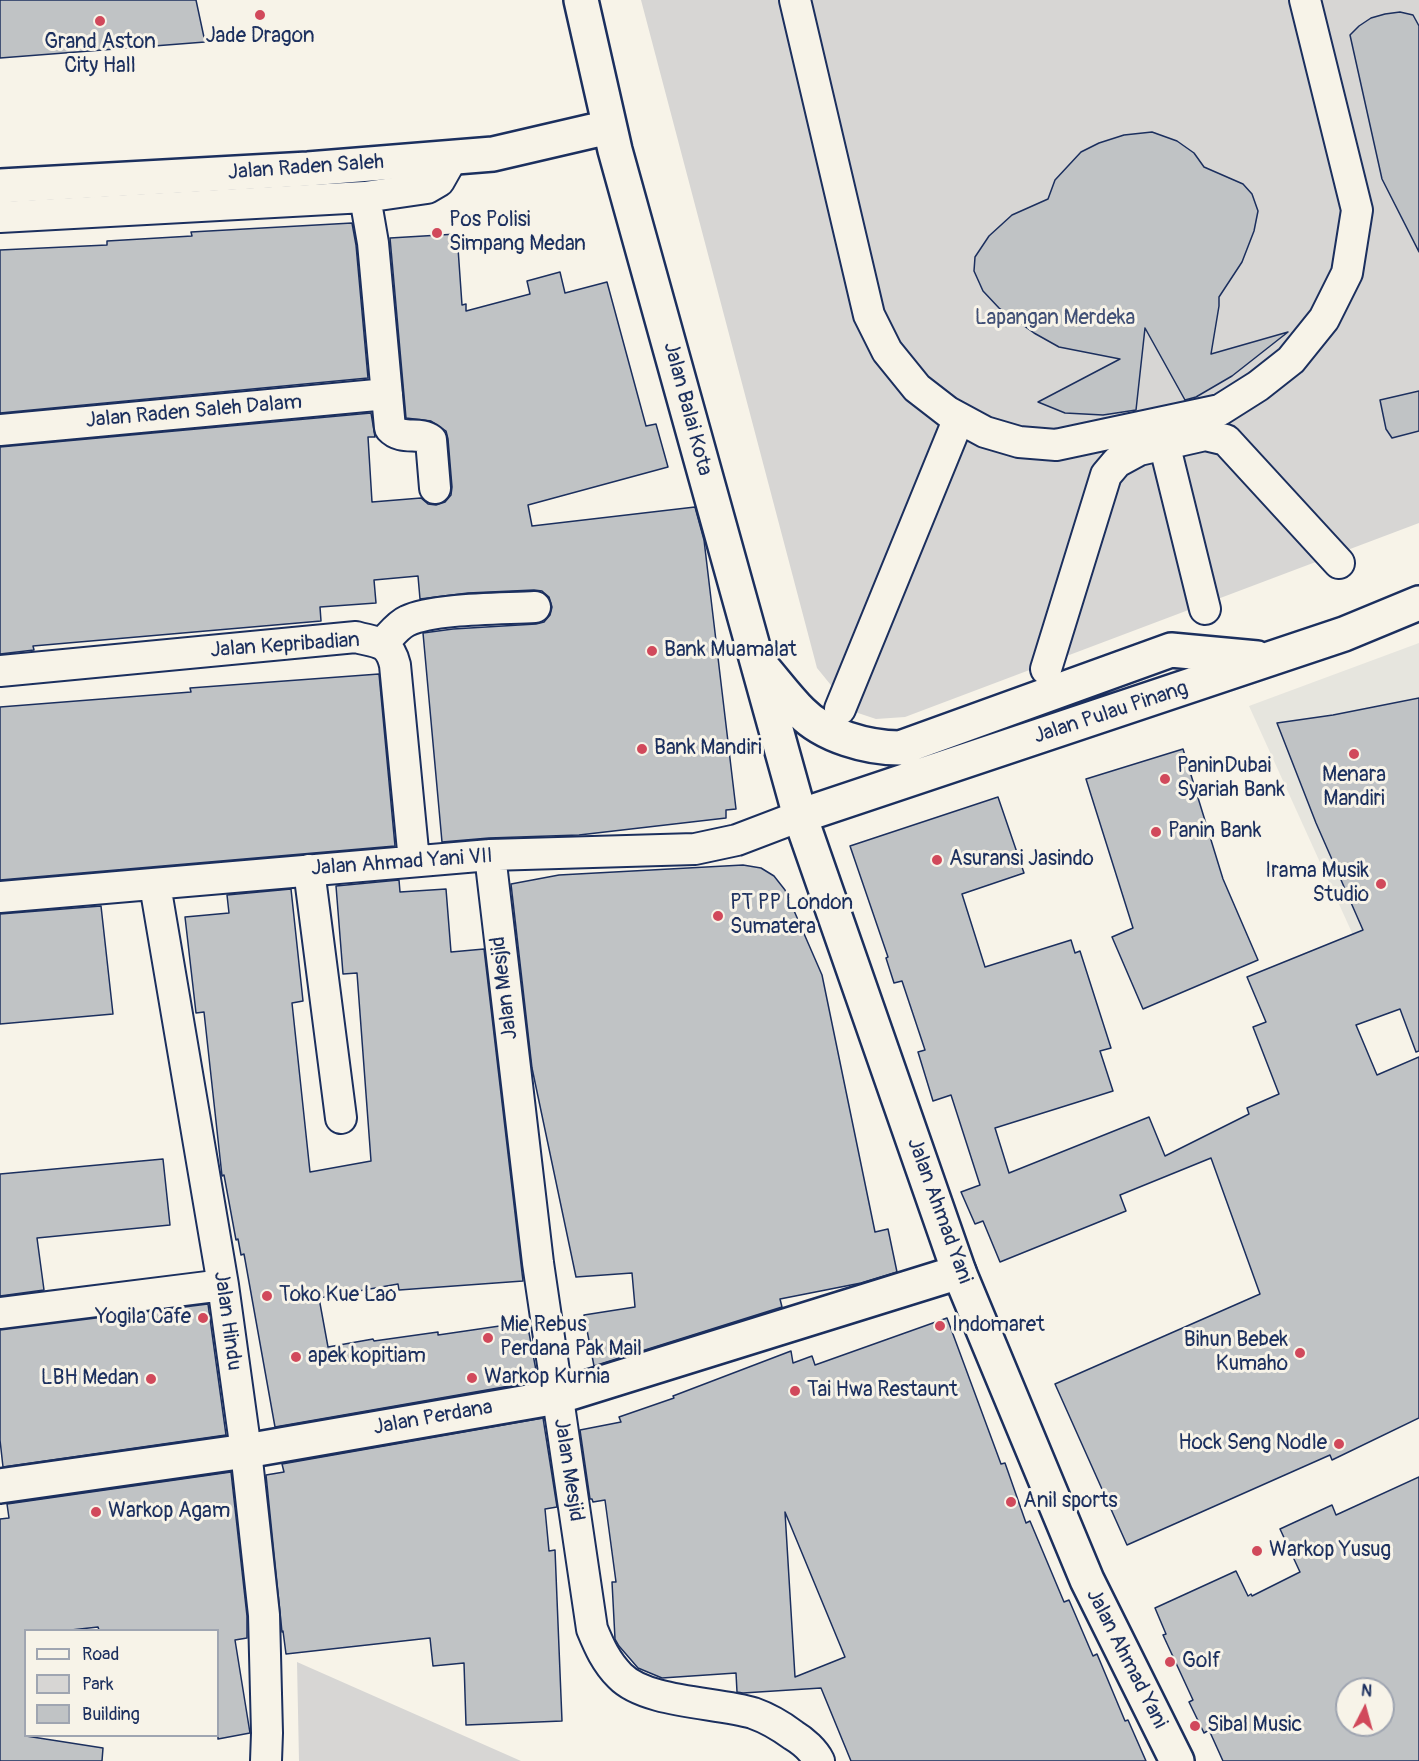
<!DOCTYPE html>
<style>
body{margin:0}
#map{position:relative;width:1419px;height:1761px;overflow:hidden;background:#f7f3e8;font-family:Pangolin,sans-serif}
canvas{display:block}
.legend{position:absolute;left:24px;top:1629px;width:195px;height:108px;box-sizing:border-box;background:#f7f3e8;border:2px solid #9fa5b1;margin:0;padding:8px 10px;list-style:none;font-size:18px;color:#1b2f5e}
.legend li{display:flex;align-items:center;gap:12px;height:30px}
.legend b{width:30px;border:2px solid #9fa5b1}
.north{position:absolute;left:1335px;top:1677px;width:60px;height:60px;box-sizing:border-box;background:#f7f3e8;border:2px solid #9fa5b1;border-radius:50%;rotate:6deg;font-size:16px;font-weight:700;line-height:24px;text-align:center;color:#1b2f5e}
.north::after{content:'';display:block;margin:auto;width:21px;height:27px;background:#d1495b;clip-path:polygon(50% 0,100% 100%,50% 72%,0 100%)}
</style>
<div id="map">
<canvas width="1419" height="1761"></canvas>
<ul class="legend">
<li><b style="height:8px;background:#f7f3e8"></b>Road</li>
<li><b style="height:16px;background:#d7d6d4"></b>Park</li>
<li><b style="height:16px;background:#c0c3c5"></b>Building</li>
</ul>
<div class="north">N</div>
</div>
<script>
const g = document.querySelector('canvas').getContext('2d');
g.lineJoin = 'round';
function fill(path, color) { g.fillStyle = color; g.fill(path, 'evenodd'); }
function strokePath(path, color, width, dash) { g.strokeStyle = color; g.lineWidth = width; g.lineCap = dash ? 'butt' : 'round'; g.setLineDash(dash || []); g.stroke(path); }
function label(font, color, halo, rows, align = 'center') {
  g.font = font + ' Pangolin,sans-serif'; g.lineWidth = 6; g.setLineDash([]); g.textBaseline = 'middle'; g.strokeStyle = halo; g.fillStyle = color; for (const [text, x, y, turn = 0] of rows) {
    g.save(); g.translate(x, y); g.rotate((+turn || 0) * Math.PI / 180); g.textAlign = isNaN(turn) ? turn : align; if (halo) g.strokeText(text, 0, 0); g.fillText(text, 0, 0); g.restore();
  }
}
fill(new Path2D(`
 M1419,643V921L1358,946L1249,706Z`), '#e6e5de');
fill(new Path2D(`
 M641,0H1419V523L905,717L876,719L852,711L817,668Z
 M297,1662L521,1761H299Z`), '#d7d6d4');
const building = new Path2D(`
 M0,0H196L205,42L0,58Z
 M1400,12L1413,15L1419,26V252L1382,179L1350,35L1359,26L1371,18L1385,14Z
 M1152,132L1177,141L1194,153L1204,167L1243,184L1252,194L1258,211L1254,231L1242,262L1219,297V306L1211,354L1288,332L1232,376L1196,397L1185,400L1145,328L1136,410L1103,415L1065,413L1038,402L1120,359L1059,347L1034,333L999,308L983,291L974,271L975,257L989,236L1012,215L1048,199L1055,180L1081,152L1099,143L1124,135Z
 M352,223L356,245L368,378L0,413V250L107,245V241L192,236L191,232Z
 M457,234L462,305L466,304V311L530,294L527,281L560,272L565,293L607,282L646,426L656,424L668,467L528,505L532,526L695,507L704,540L736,809L726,810V818L579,835L489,838L442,842L423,633L453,629L536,624L544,622L550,615L552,607L549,597L542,591L534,590L468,593L420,599L418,576L374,580L376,603L320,607L321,621L33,646L34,650L0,654V447L371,413L375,437H368L372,502L421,498L428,504L436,505L445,502L451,495L452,487L448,439L446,431L431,421L406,418L390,238Z
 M1419,391V431L1392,438L1386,429L1380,400Z
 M379,674L395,846L0,880V707L191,692L190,688Z
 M1419,698V1051L1416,1052L1400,1009L1356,1025L1377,1075L1419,1057V1418L1332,1460L1330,1455L1127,1545L1055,1384L1260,1294L1211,1158L1120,1195L1126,1211L1000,1262L983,1221L975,1224L961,1192L980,1185L951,1095L933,1101L918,1052L925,1050L902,981L894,983L886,958L888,957L850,846L998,797L1024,873L962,894L985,967L1071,940L1075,953L1080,951L1111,1048L1100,1051L1113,1091L995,1128L1009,1173L1149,1117L1165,1156L1249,1114L1247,1108L1279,1094L1253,1027L1266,1022L1247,977L1363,930L1316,823L1277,723L1333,715Z
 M1183,749L1223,879L1258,960L1143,1009L1112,937L1133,928L1086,779Z
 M743,865L761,868L774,876L785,890L822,975L875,1232L888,1229L897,1272L861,1283L780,1299L782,1307L594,1366L584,1315L635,1307L632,1273L576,1277L532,1068L511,884L559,875Z
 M399,880L400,892L446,889L451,952L484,949L523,1281L399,1290L398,1284L319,1298L328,1347L373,1339L374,1341L438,1332V1335L527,1322L538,1381L275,1427L244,1254L241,1255L238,1239L236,1240L224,1175L222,1176L204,1012L196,1013L185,917L229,913L227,895L291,889L303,1001L292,1003L310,1172L371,1161L357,973L343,974L336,886Z
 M101,906L113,1014L0,1024V914Z
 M163,1159L170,1225L37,1238L44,1290L0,1296V1174Z
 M208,1304L226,1435L3,1467L0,1440V1330Z
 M947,1318L1001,1464L1005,1463L1026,1523L1030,1521L1064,1602L1069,1600L1093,1656L1097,1654L1125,1721L1128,1720L1146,1761H851L821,1688L743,1693L737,1692L736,1673L662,1678L638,1668L619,1646L615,1639L612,1582H616L605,1500L593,1502L592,1499H590L580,1430L621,1422L619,1417L674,1398L673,1396L791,1351L793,1363L812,1356L815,1365ZM785,1512L845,1657L795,1677Z
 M543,1418L557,1507L545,1509L549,1551L555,1550L562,1721L466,1725L464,1663L433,1666L430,1638L286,1654L283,1631L282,1632L266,1475L284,1472L282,1464Z
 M231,1472L247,1616V1638L235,1640L250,1733L218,1739V1630H99L98,1627L71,1630H26V1736L103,1748L102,1761H0V1519L9,1518L7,1504Z
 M1419,1477V1761H1223L1209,1730L1204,1733L1189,1702L1193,1700L1163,1635L1166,1634L1155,1608L1236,1571L1248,1596L1251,1594L1252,1596L1300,1572L1280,1529L1332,1505L1336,1515ZM1347,1689H1383V1725H1347Z`);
fill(building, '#c0c3c5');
strokePath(building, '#1b2f5e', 1.5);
const street = new Path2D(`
 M795,0L869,315L887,351L917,388L948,412L985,432L1019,442L1056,445L1220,410L1258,386L1291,360L1324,319L1347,273L1357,210L1305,0
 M365,197L427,188L439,181L452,158
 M0,217L365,197L373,243L390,428C402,441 419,431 431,440L435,488
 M0,430L387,394
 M1164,443L1205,609
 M383,643C390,636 398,625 407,621C434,608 503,609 535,607
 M1046,669L1106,475L1117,462L1139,450L1205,435L1226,440L1339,563
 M0,671L356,637C377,643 389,640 395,665L414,861
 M840,709L959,418
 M490,855L538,1263L592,1629C599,1646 606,1662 620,1676C646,1703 717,1702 753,1713C767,1718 781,1726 793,1735C803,1741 814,1751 819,1761
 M309,870L341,1118
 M155,885L223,1285L246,1451L264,1615L267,1733L266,1761
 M0,897L490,855L695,849L737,840L800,816
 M0,1313L223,1285`);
const secondary = new Path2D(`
 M0,1486L246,1451L557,1397L959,1272`);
const primary = new Path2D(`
 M581,0L615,150L800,816L959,1272L1087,1580L1177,1761
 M0,186L308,169L493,154L609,127
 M764,669C776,683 788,699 801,712C824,736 868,748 900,748L1171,650L1257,658
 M800,816L1344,634L1419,603`);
strokePath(street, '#1b2f5e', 34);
strokePath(secondary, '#1b2f5e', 38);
strokePath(primary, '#1b2f5e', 38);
strokePath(street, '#f7f3e8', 30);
strokePath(secondary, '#f7f3e8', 33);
strokePath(primary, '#f7f3e8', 33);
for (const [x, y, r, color] of [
 [260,15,6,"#d1495b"],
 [100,21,6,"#d1495b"],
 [437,233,6,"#d1495b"],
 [652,651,6,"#d1495b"],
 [642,749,6,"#d1495b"],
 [1354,754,6,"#d1495b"],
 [1165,779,6,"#d1495b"],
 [1156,832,6,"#d1495b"],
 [937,860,6,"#d1495b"],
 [1381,884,6,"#d1495b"],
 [718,916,6,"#d1495b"],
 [267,1296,6,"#d1495b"],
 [203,1318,6,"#d1495b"],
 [940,1326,6,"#d1495b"],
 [488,1338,6,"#d1495b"],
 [1300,1353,6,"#d1495b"],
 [296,1357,6,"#d1495b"],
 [472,1378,6,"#d1495b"],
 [151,1379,6,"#d1495b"],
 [795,1391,6,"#d1495b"],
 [1339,1444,6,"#d1495b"],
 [1011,1502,6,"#d1495b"],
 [96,1512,6,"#d1495b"],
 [1257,1551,6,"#d1495b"],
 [1170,1662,6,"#d1495b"],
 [1195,1726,6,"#d1495b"]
]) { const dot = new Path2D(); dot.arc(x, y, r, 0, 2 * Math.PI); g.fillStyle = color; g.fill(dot); strokePath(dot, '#f7f3e8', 2); }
label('21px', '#1b2f5e', '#f7f3e8', [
 ["Jade Dragon",260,37,"center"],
 ["Grand Aston",100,43,"center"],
 ["City Hall",100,67,"center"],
 ["Pos Polisi",449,221],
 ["Simpang Medan",449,245],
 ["Bank Muamalat",664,651],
 ["Bank Mandiri",654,749],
 ["PaninDubai",1177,767],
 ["Syariah Bank",1177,791],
 ["Menara",1354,776,"center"],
 ["Mandiri",1354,800,"center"],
 ["Panin Bank",1168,832],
 ["Asuransi Jasindo",949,860],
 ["Irama Musik",1369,872,"right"],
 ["Studio",1369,896,"right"],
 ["PT PP London",730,904],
 ["Sumatera",730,928],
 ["Toko Kue Lao",279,1296],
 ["Yogila Cafe",191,1318,"right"],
 ["Mie Rebus",500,1326],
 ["Perdana Pak Mail",500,1350],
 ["Indomaret",952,1326],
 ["Bihun Bebek",1288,1341,"right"],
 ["Kumaho",1288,1365,"right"],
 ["apek kopitiam",308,1357],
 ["Warkop Kurnia",484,1378],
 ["LBH Medan",139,1379,"right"],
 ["Tai Hwa Restaunt",807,1391],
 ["Hock Seng Nodle",1327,1444,"right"],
 ["Anil sports",1023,1502],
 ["Warkop Agam",108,1512],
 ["Warkop Yusug",1269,1551],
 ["Golf",1182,1662],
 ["Sibal Music",1207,1726]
], 'left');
label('21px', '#1b2f5e', '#f7f3e8', [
 ["Jalan Raden Saleh",306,168,-4],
 ["Jalan Balai Kota",687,409,75],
 ["Jalan Raden Saleh Dalam",194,412,-5],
 ["Jalan Kepribadian",285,646,-4],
 ["Jalan Pulau Pinang",1111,713,-18],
 ["Jalan Ahmad Yani VII",402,863,-4],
 ["Jalan Mesjid",505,988,-97],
 ["Jalan Ahmad Yani",939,1211,70],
 ["Jalan Hindu",227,1321,82],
 ["Jalan Perdana",433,1418,-10],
 ["Jalan Mesjid",568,1470,81],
 ["Jalan Ahmad Yani",1126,1659,63]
]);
label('21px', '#415076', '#f7f3e8', [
 ["Lapangan Merdeka",1055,319]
]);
</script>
